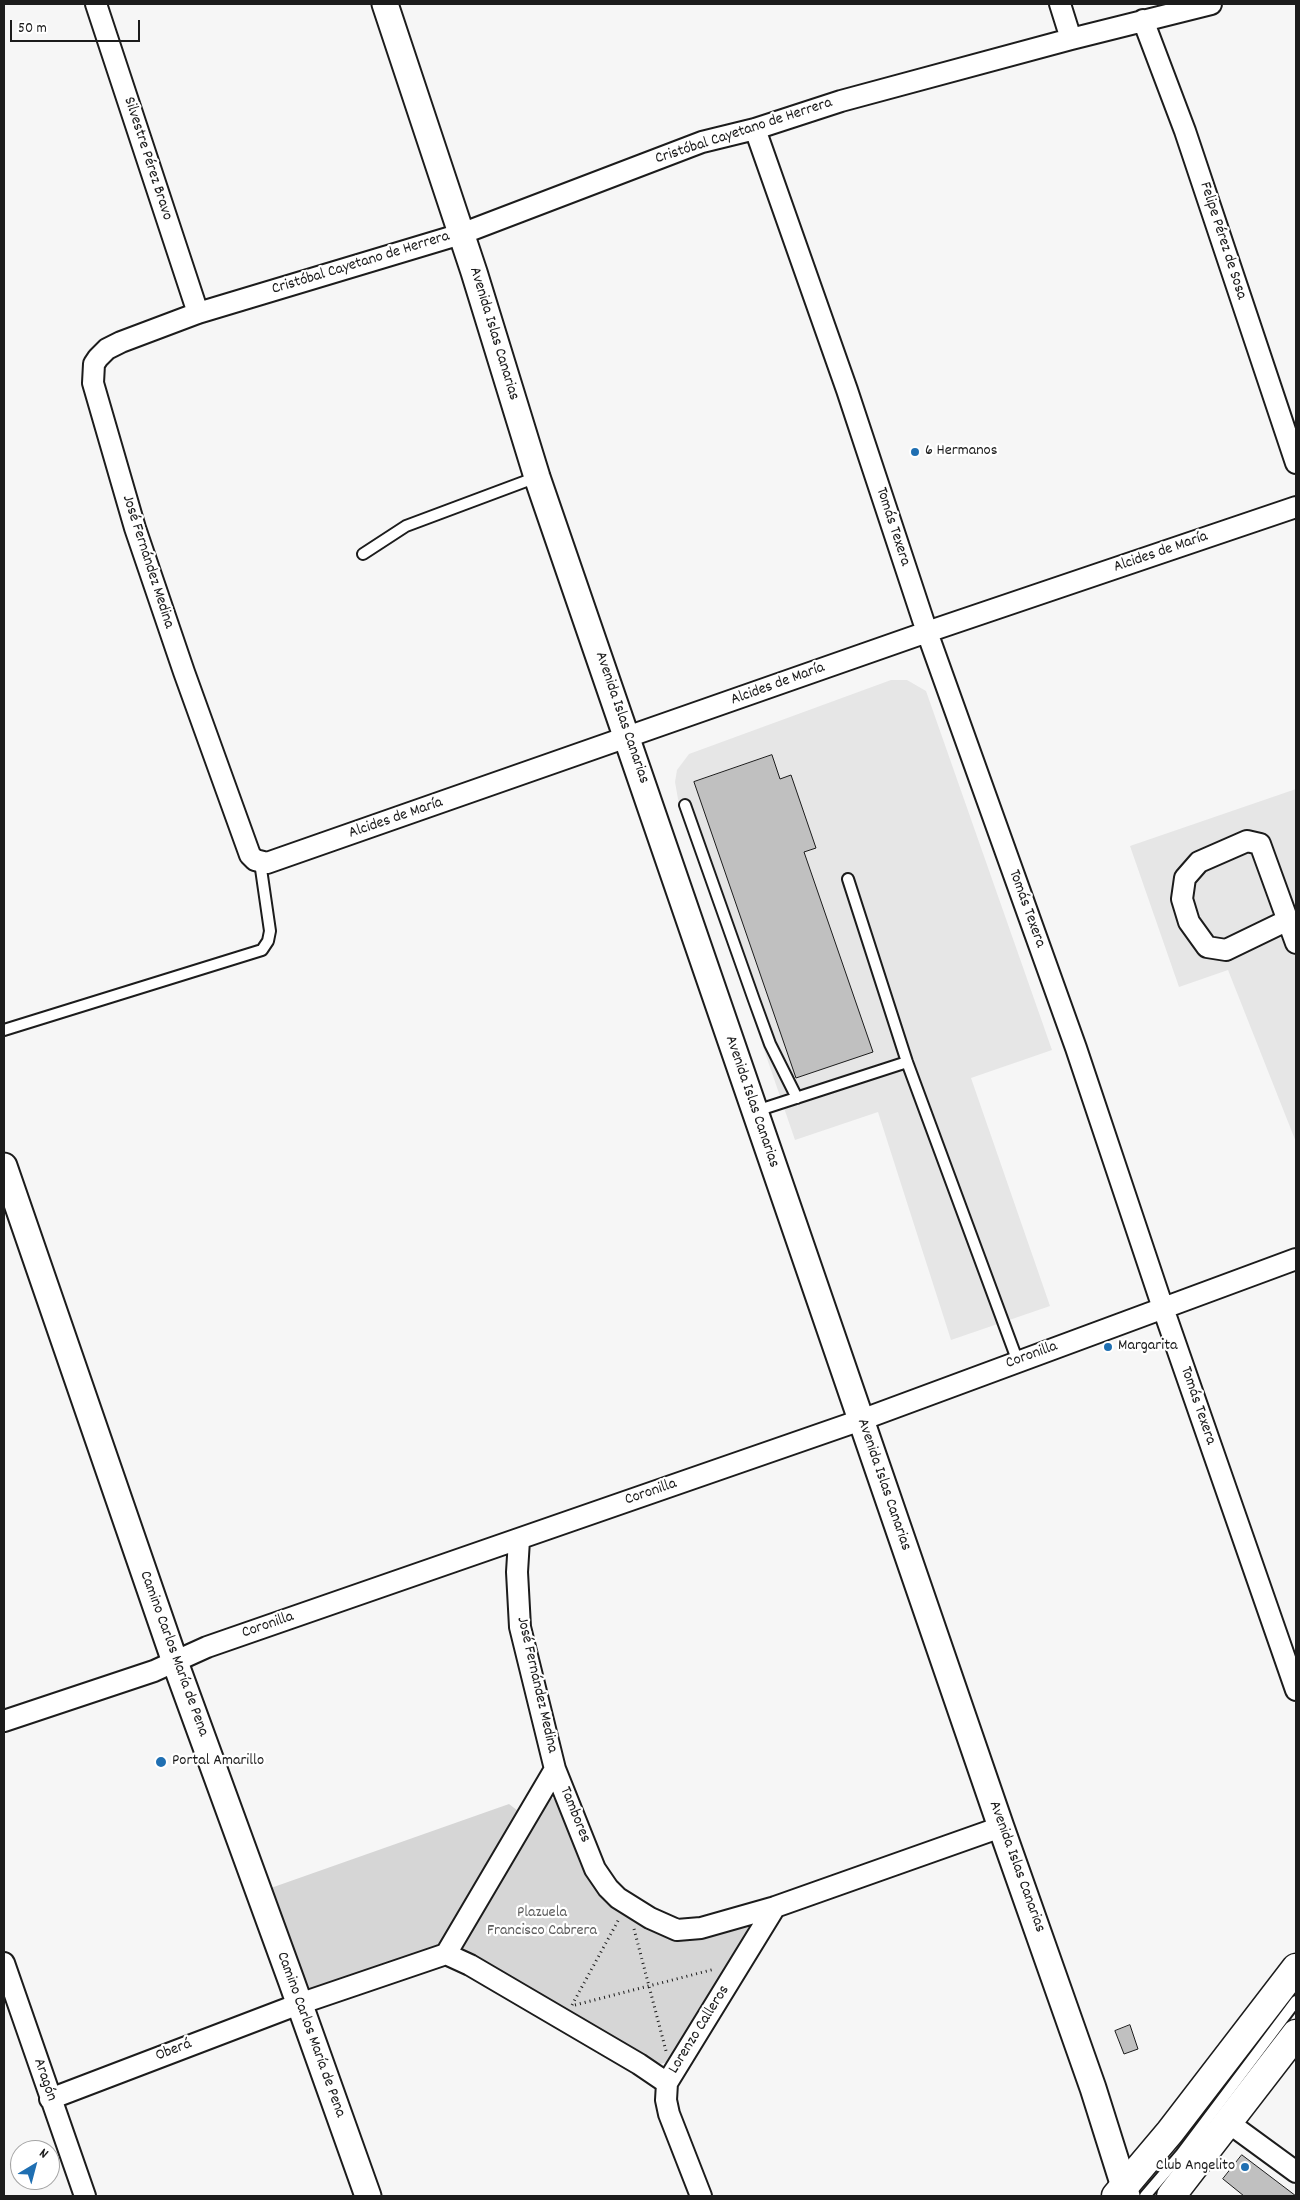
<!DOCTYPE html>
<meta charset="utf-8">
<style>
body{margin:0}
#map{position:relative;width:1300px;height:2200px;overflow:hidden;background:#f6f6f6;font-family:Dekko,sans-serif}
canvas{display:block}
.frame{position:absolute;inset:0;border:5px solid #1c1c1c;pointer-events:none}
.north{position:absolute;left:10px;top:2140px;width:50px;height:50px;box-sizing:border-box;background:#fff;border:1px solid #a4a4a4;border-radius:50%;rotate:37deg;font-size:14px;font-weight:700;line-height:20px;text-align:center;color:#1c1c1c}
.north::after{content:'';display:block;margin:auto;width:18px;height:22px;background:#1f6fb2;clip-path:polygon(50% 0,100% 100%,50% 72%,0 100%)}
.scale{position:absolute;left:10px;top:20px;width:130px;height:22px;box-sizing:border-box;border:2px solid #1c1c1c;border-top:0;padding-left:6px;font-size:15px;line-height:18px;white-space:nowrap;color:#1c1c1c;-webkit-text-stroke:4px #fff;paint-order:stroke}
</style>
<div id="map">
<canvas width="1300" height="2200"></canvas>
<div class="frame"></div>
<div class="north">N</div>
<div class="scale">50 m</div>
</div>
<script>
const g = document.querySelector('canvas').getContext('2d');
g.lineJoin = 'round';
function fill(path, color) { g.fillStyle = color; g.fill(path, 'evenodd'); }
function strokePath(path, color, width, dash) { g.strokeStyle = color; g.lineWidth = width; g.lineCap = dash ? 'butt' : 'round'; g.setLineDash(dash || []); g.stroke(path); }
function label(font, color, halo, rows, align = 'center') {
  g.font = font + ' Dekko,sans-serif'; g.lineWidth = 4.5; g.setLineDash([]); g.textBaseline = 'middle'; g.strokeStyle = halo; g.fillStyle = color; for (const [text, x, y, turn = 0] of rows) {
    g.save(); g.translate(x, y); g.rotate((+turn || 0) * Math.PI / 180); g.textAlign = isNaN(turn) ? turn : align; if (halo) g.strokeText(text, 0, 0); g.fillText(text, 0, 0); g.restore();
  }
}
fill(new Path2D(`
 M891,680H907L926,691L1052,1050L971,1078L1050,1306L951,1340L878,1112L795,1140L678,799L675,782L677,770L689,754Z
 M1296,789V1142L1228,970L1179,987L1130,846Z`), '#e6e6e6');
fill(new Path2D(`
 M551,1798L556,1799L559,1803L580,1864L591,1883L605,1898L652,1927L746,1923L749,1926L718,1985L673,2058C666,2063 662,2065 653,2063L462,1950L460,1944L548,1799Z
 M509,1804L522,1814L450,1933L438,1945L420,1954L319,1988L302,1990L268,1889Z`), '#d6d6d6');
const building = new Path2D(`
 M772,755L780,779L791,775L816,848L804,852L873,1052L796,1078L694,782Z
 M1130,2025L1138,2049L1124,2054L1115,2031Z
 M1242,2155L1296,2196H1244L1223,2179Z`);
fill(building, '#c0c0c0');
strokePath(building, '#1c1c1c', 1);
const service = new Path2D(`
 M363,554L406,526L537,477
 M685,805L754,1000L770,1044L797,1098
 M848,879L907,1062L1018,1362
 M4,1030L262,950L268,941L270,931L260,862
 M756,1111L907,1062
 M1145,2196L1181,2154L1296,2001`);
const minor = new Path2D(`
 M96,4L198,313
 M1060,4L1071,39
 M1211,4L1071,39L841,101L755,129L702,142L461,234L198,313L121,342L107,349L98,358L94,364L93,383L135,528L184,672L250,855L255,860L267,863L927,632L1296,507
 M1143,20L1185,131L1296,463
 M755,129L847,390L927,632L1076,1048L1163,1308L1296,1690
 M1288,920L1226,950L1207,947L1189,922L1182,899L1185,878L1199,862L1247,841L1260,844L1296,943
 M519,1540L517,1572L520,1627L555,1769L595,1869L608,1888L618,1898L650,1918L677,1930L701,1928L775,1907L1001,1827
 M4,1721L154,1671L207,1647L861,1420L1296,1259
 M446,1954L555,1769
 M4,1963L85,2196
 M50,2099L299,2004L446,1954L470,1965L639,2064L667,2083
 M1229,2123L1296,2172
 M701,2196L669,2114L666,2100L667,2083L775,1907`);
const tertiary = new Path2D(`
 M385,4L474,272L537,477L1001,1827L1093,2088L1127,2196
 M4,1166L175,1662L291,1980L368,2196`);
const secondary = new Path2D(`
 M1116,2196L1170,2132L1296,1968
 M1171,2196L1296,2034`);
strokePath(service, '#1c1c1c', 14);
strokePath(minor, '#1c1c1c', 24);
strokePath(tertiary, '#1c1c1c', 29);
strokePath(secondary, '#1c1c1c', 31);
strokePath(new Path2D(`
 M634,1929L666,2051
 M572,2005L619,1919
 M575,2005L715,1969`), '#1c1c1c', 3, [1, 4]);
strokePath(service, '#fff', 10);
strokePath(minor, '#fff', 20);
strokePath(tertiary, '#fff', 25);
strokePath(secondary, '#fff', 28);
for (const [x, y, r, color] of [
 [915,452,5,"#1f6fb2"],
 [1108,1347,5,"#1f6fb2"],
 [161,1762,6,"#1f6fb2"],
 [1245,2167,5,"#1f6fb2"]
]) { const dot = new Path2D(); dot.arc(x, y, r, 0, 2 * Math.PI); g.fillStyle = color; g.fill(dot); strokePath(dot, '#fff', 2); }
label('16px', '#1c1c1c', '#fff', [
 ["Cristóbal Cayetano de Herrera",744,132,-18],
 ["Silvestre Pérez Bravo",147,159,72],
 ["Felipe Pérez de Sosa",1222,241,72],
 ["Cristóbal Cayetano de Herrera",361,264,-17],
 ["Avenida Islas Canarias",493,334,73],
 ["Tomás Texera",892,527,72],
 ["Alcides de María",1161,553,-19],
 ["José Fernández Medina",147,562,72],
 ["Alcides de María",778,685,-20],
 ["Avenida Islas Canarias",621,718,71],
 ["Alcides de María",396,819,-19],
 ["Tomás Texera",1026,909,70],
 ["Avenida Islas Canarias",751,1102,71],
 ["Coronilla",1032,1356,-20],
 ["Tomás Texera",1197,1406,71],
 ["Avenida Islas Canarias",883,1485,71],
 ["Coronilla",651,1493,-19],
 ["Coronilla",268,1626,-19],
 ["Camino Carlos María de Pena",173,1654,70],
 ["José Fernández Medina",536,1685,77],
 ["Tambores",574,1815,68],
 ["Avenida Islas Canarias",1016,1867,70],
 ["Lorenzo Calleros",700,2030,-58],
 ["Camino Carlos María de Pena",310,2035,70],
 ["Oberá",174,2051,-21],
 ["Aragón",44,2080,71]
]);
label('16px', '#1c1c1c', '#fff', [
 ["6 Hermanos",925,452],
 ["Margarita",1118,1347],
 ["Portal Amarillo",172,1762],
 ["Club Angelito",1235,2167,"right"]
], 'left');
label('16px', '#5d5d5d', '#fff', [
 ["Plazuela",542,1914],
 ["Francisco Cabrera",542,1932]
]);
</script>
